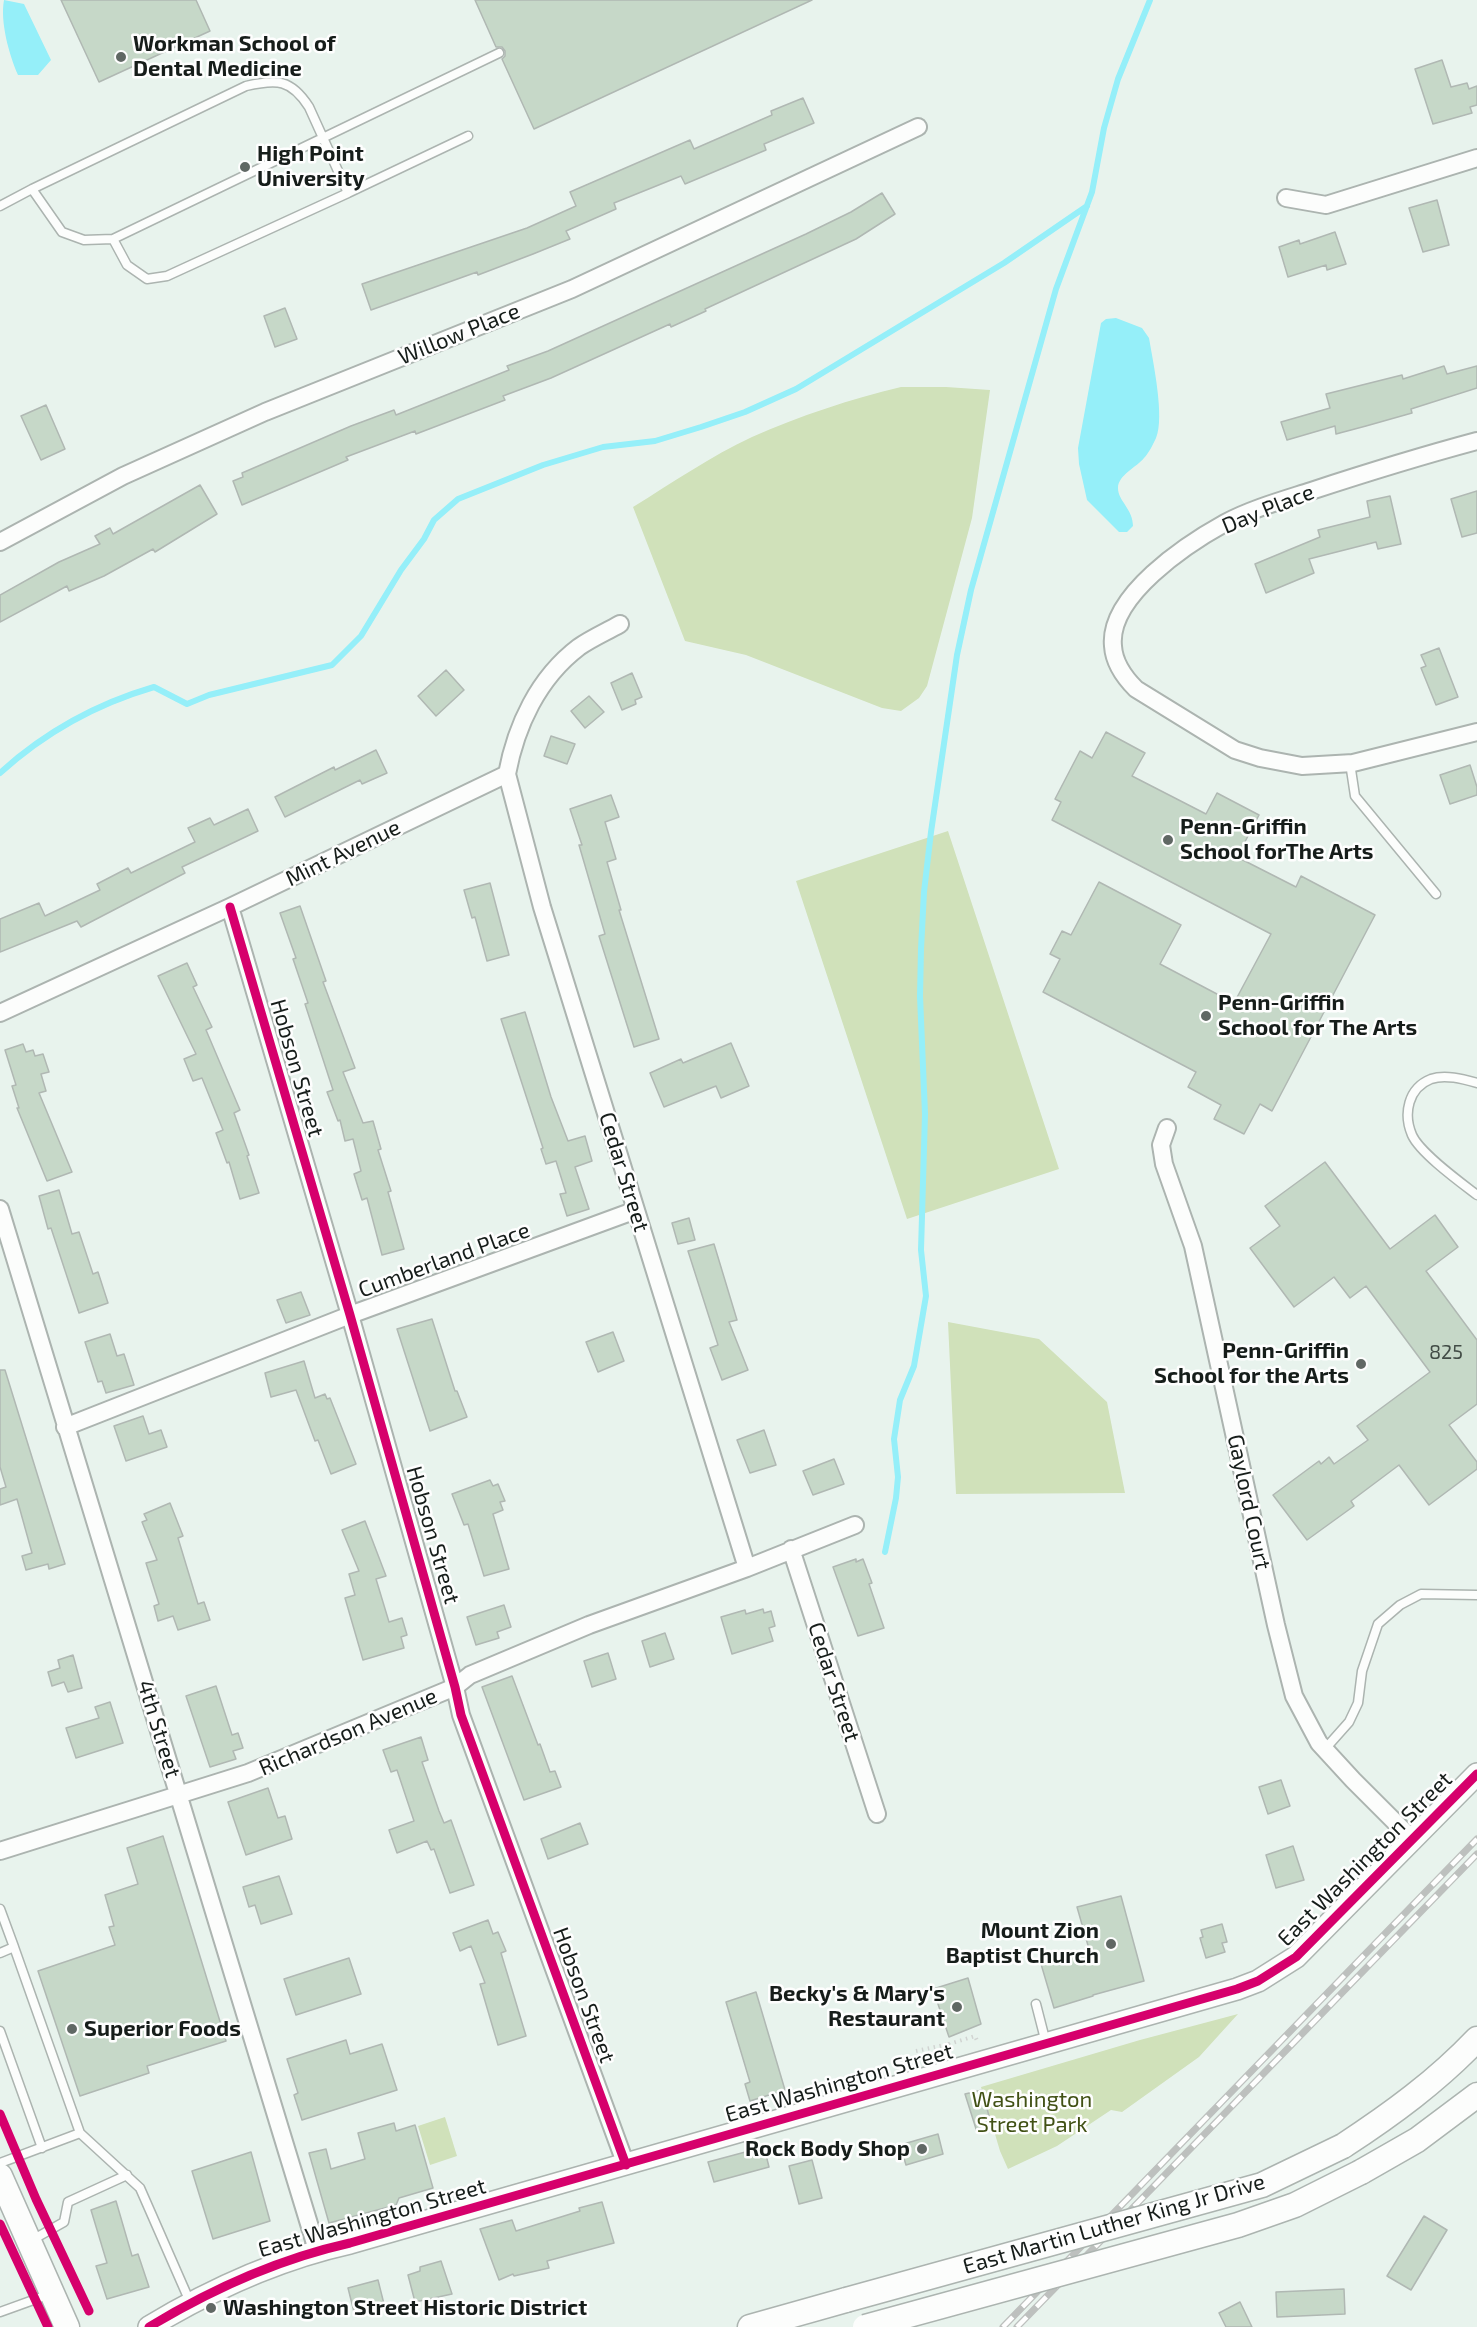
<!DOCTYPE html>
<style>
body{margin:0}
canvas{display:block;background:#e8f3ed}
</style>
<canvas width="1477" height="2327"></canvas>
<script>
const g = document.querySelector('canvas').getContext('2d');
g.lineJoin = 'round';
function fill(path, color) { g.fillStyle = color; g.fill(path, 'evenodd'); }
function strokePath(path, color, width, dash) { g.strokeStyle = color; g.lineWidth = width; g.lineCap = dash ? 'butt' : 'round'; g.setLineDash(dash || []); g.stroke(path); }
function label(font, color, halo, rows, align = 'center') {
  g.font = font + ' "Exo 2",sans-serif'; g.lineWidth = 5; g.setLineDash([]); g.textBaseline = 'middle'; g.strokeStyle = halo; g.fillStyle = color; for (const [text, x, y, turn = 0] of rows) {
    g.save(); g.translate(x, y); g.rotate((+turn || 0) * Math.PI / 180); g.textAlign = isNaN(turn) ? turn : align; if (halo) g.strokeText(text, 0, 0); g.fillText(text, 0, 0); g.restore();
  }
}
fill(new Path2D(`
 M901,387H946L990,390L972,518L927,686L919,698L901,711L882,708L746,655L685,641L633,507C672,483 711,456 752,437C800,416 850,399 901,387Z
 M948,831L1059,1169L907,1219L796,881Z
 M948,1322L1039,1339L1107,1402L1125,1493L956,1494Z
 M1238,2014L1199,2057L1122,2112L1111,2110L1057,2146L1008,2169L1000,2151L981,2087L1140,2040Z
 M445,2117L457,2156L430,2165L418,2126Z`), '#d0e1ba');
fill(new Path2D(`
 M4,0L24,4L51,60L38,75H18C9,54 0,22 4,0Z
 M1116,318L1142,328L1149,338C1153,362 1165,417 1156,438C1153,444 1149,453 1144,458C1137,467 1118,475 1118,488C1118,501 1133,509 1133,526L1127,532H1119L1087,500L1079,464L1078,448L1101,323L1106,319Z`), '#95eff9');
strokePath(new Path2D(`
 M0,773C45,732 96,704 154,687L187,704L209,695L332,665L361,636L401,570L424,539L434,520L458,499L543,465L603,447L655,441L701,427L745,412L796,389L1004,263L1087,206
 M885,1552L896,1498L898,1477L894,1439L900,1400L914,1366L926,1296L921,1250L925,1114L920,996L921,949L924,892L931,832L957,655L971,590L1056,289L1092,192L1104,128L1118,79L1150,0`), '#95eff9', 6);
const building = new Path2D(`
 M61,0H196L210,31L99,82Z
 M475,0H812L534,129L502,59L505,56V51L502,47H496Z
 M1442,60L1451,87L1467,83L1469,89L1477,86V105L1470,107L1472,113L1433,124L1415,69Z
 M803,98L814,123L764,144L766,150L685,184L681,176L614,203L616,209L566,231L570,239L533,254L478,275L477,272L371,310L362,284L527,228L576,206L570,192L690,140L694,149L772,115L771,111Z
 M882,193L895,214L856,239L705,309L706,311L671,327L670,324L551,378L503,396L505,400L416,434L415,431L346,457L348,460L242,505L233,481L243,477L242,473L351,426L394,410L396,415L509,370L507,366L548,351L806,234L851,212Z
 M1437,200L1449,245L1423,252L1409,208Z
 M1335,232L1346,264L1327,270L1326,265L1288,277L1279,247L1299,240L1300,244Z
 M285,308L297,339L275,347L264,316Z
 M1444,366L1447,374L1477,366V388L1411,409L1412,413L1366,426L1336,434L1335,426L1287,440L1281,422L1330,408L1326,394L1402,375L1403,379Z
 M46,405L65,449L41,460L21,416Z
 M200,485L217,514L155,552L153,549L104,576L69,591L67,586L0,622V595L59,562L100,544L95,536L110,528L113,534Z
 M1477,491V533L1462,537L1451,499Z
 M1390,496L1401,544L1378,549L1376,542L1309,559L1314,573L1266,593L1255,564L1320,537L1318,530L1370,517L1367,501Z
 M1439,648L1458,697L1436,705L1421,668L1426,666L1421,655Z
 M446,670L464,690L436,716L418,696Z
 M632,673L642,697L635,700L636,704L622,710L611,683Z
 M589,696L604,712L585,728L571,711Z
 M1106,732L1145,753L1132,776L1206,814L1217,793L1259,815L1237,857L1296,887L1301,876L1375,915L1272,1111L1260,1104L1244,1134L1214,1119L1221,1105L1188,1087L1196,1072L1043,992L1060,959L1050,954L1062,931L1071,935L1099,882L1181,925L1160,964L1234,1003L1271,934L1052,820L1061,802L1055,799L1080,751L1092,758Z
 M551,736L575,744L567,764L544,756Z
 M376,750L387,773L362,784L360,780L285,817L275,797L334,767L335,770Z
 M1470,765L1477,787V795L1450,804L1440,775Z
 M611,795L619,817L605,822L616,859L607,862L621,910H619L659,1039L634,1047L599,936L605,934L579,845H582L570,809Z
 M248,809L258,831L182,867L185,873L81,927L77,921L0,952V919L39,903L45,916L100,890L97,884L128,868L131,873L195,842L188,828L210,818L214,825Z
 M490,883L509,955L487,961L475,917L472,918L464,890Z
 M300,906L326,981L323,982L355,1068L343,1072L363,1123L373,1121L381,1149L378,1150L391,1191L388,1192L404,1249L382,1255L367,1198L362,1200L354,1174L361,1171L353,1139L345,1141L340,1120L338,1121L327,1092L333,1090L305,1004L308,1003L293,959L296,958L280,913Z
 M187,963L197,985L193,987L212,1027L206,1030L240,1110L234,1113L249,1155L247,1156L259,1193L240,1199L229,1162L227,1163L216,1133L223,1130L202,1078L193,1081L184,1059L196,1054L158,976Z
 M525,1012L551,1097L568,1141L585,1136L592,1161L575,1167L589,1209L567,1216L560,1194L566,1193L556,1161L546,1164L541,1149L543,1148L501,1019Z
 M731,1043L749,1086L721,1098L716,1086L664,1107L650,1073L681,1059L683,1063Z
 M23,1044L26,1052L33,1050L35,1056L43,1054L49,1072L41,1074L46,1091L39,1093L72,1172L47,1181L17,1108H19L12,1086L16,1085L5,1050Z
 M1325,1162L1390,1249L1435,1215L1458,1247L1426,1271L1477,1340V1404L1449,1425L1477,1462V1469L1429,1505L1399,1465L1351,1501L1354,1506L1307,1540L1273,1495L1319,1461L1321,1464L1329,1457L1334,1464L1368,1440L1357,1426L1430,1372L1366,1286L1350,1298L1334,1277L1294,1307L1250,1248L1280,1226L1265,1206Z
 M59,1190L72,1234L79,1232L93,1274L98,1272L108,1303L79,1313L51,1228L48,1229L39,1196Z
 M689,1218L695,1240L678,1244L672,1223Z
 M714,1244L737,1320L729,1322L748,1370L722,1380L710,1348L718,1345L688,1251Z
 M301,1292L310,1315L286,1323L277,1300Z
 M432,1319L455,1391H457L467,1417L430,1431L397,1329Z
 M613,1332L624,1361L598,1372L586,1342Z
 M110,1334L117,1356L124,1354L134,1385L106,1393L102,1381L98,1382L85,1342Z
 M304,1361L315,1398L325,1394L327,1399L330,1398L356,1464L331,1474L318,1440L315,1441L296,1390L271,1397L265,1373Z
 M0,1370H5L65,1564L49,1569L48,1564L26,1570L22,1556L32,1553L17,1499L0,1505V1489L6,1487L0,1467Z
 M143,1416L149,1434L161,1430L167,1447L126,1461L114,1426Z
 M764,1430L776,1465L750,1473L737,1440Z
 M834,1459L844,1484L813,1495L803,1471Z
 M490,1480L493,1486L498,1484L505,1501L500,1502L503,1510L493,1514L509,1569L484,1576L468,1524L464,1525L452,1494Z
 M170,1503L183,1536L178,1538L198,1604L204,1602L210,1620L178,1630L173,1616L158,1621L154,1606L159,1604L146,1563L157,1560L142,1522L147,1520L144,1514Z
 M365,1521L386,1576L376,1579L389,1622L402,1618L407,1635L401,1637L404,1648L363,1660L345,1598L355,1595L349,1574L359,1571L342,1530Z
 M856,1559V1562L863,1559L872,1583L869,1584L884,1628L858,1636L833,1567Z
 M504,1605L511,1627L497,1632L499,1638L476,1645L467,1617Z
 M763,1609L764,1613L771,1611L775,1626L769,1628L773,1641L732,1654L721,1617L745,1610L746,1614Z
 M665,1633L674,1659L650,1667L642,1641Z
 M608,1653L616,1679L592,1687L584,1661Z
 M73,1655L82,1688L68,1692L64,1682L52,1686L48,1672L60,1668L58,1660Z
 M512,1676L538,1745L540,1744L550,1772L555,1771L561,1787L524,1800L482,1687Z
 M216,1686L232,1735L238,1733L243,1748L233,1751L236,1759L210,1767L186,1696Z
 M110,1702L123,1743L76,1758L66,1728L99,1718L95,1707Z
 M421,1737L428,1760L422,1762L439,1811L444,1823L451,1820L474,1885L450,1893L434,1849L431,1850L427,1841L397,1853L389,1830L414,1821L397,1770L391,1772L383,1750Z
 M1281,1780L1290,1806L1268,1814L1259,1787Z
 M268,1788L278,1818L285,1816L292,1839L246,1855L228,1802Z
 M580,1823L588,1844L548,1859L541,1839Z
 M163,1836L226,2041L147,2066L149,2073L80,2096L38,1971L115,1945L109,1927L114,1926L105,1895L138,1884L127,1848Z
 M1293,1846L1304,1880L1276,1888L1266,1855Z
 M279,1876L292,1914L261,1924L255,1905L249,1907L243,1887Z
 M1121,1896L1144,1981L1093,1995V1996L1054,2008L1041,1964L1089,1949L1077,1907Z
 M488,1920L493,1934L498,1932L506,1951L501,1953L526,2036L498,2045L480,1984L485,1983L471,1946L460,1951L453,1933Z
 M1222,1924L1227,1942L1222,1943L1225,1952L1206,1958L1200,1938L1203,1937L1201,1930Z
 M349,1958L361,1994L296,2015L284,1979Z
 M968,1978L981,2024L949,2037L933,1989Z
 M756,1992L785,2090L750,2101L745,2084L750,2082L726,2002Z
 M346,2040L350,2054L382,2044L397,2090L302,2120L294,2095L298,2093L287,2059Z
 M982,2090L992,2127L977,2132L965,2094Z
 M394,2123L396,2131L415,2125L433,2188L399,2198L396,2205L329,2223L309,2153L326,2149L331,2169L365,2159L358,2133Z
 M938,2134L943,2154L906,2165L900,2145Z
 M764,2147L769,2167L714,2182L708,2162Z
 M251,2152L270,2221L213,2239L192,2171Z
 M812,2160L822,2198L799,2204L789,2166Z
 M116,2201L132,2256L138,2254L149,2287L107,2299L96,2266L107,2263L91,2210Z
 M602,2202L614,2243L547,2261L549,2268L514,2276L513,2274L499,2280L480,2229L512,2220L516,2231L580,2211L579,2208Z
 M1424,2216L1447,2230L1411,2290L1387,2276Z
 M441,2261L452,2294L415,2302L408,2275L420,2271V2267Z
 M378,2280L384,2304L354,2312L348,2288Z
 M1344,2289L1345,2314L1277,2317L1276,2292Z
 M1240,2302L1252,2327H1226L1219,2313Z`);
fill(building, '#c6d8c8');
strokePath(building, '#b0b8b3', 1.5);
const service = new Path2D(`
 M348,193L468,136
 M0,206L32,189L246,86C277,79 291,79 309,107L348,193L167,276L147,279L127,265L113,239L84,240L62,232L32,189
 M113,239L499,53
 M1350,763L1355,796L1436,894
 M1477,1083C1463,1079 1445,1074 1431,1079C1408,1088 1403,1114 1412,1135C1420,1153 1460,1182 1477,1195
 M1325,1749L1349,1722L1358,1703L1362,1671L1378,1624L1400,1605L1421,1594L1477,1595
 M0,1909L14,1947L0,1953
 M14,1947L80,2133L140,2188L190,2302
 M1036,2004L1046,2043
 M0,2031L42,2148
 M0,2163L80,2133
 M32,2240L64,2222L68,2202L127,2175
 M0,2312L50,2294`);
const minor = new Path2D(`
 M1286,198L1326,205L1477,158
 M1477,441C1421,456 1366,473 1311,491C1283,500 1251,509 1225,523C1187,544 1108,596 1113,646C1114,663 1125,678 1136,689L1235,750L1260,758L1302,766L1353,763L1477,732
 M0,542L123,476L265,412L572,289L918,127
 M507,774L542,907L747,1568
 M230,907L350,1315L455,1687L461,1715L626,2165
 M0,1013L230,907L507,774C516,726 538,678 579,647C592,638 606,632 620,624
 M1167,1128L1161,1145L1164,1164L1193,1246L1276,1625L1294,1696L1319,1743L1353,1780L1412,1839
 M0,1209L317,2250
 M65,1427L350,1315L636,1210
 M791,1549L877,1814
 M0,1851L248,1773L455,1687L470,1675L589,1625L747,1568L855,1525`);
const tertiary = new Path2D(`
 M149,2327C212,2289 278,2259 350,2243L1237,1989L1258,1981L1296,1957L1477,1774`);
const secondary = new Path2D(`
 M1343,2146C1392,2114 1437,2081 1477,2039
 M1361,2172L1417,2140L1477,2095
 M0,2176L67,2327
 M750,2327L846,2300`);
strokePath(service, '#acb4b0', 11);
strokePath(minor, '#acb4b0', 20);
strokePath(tertiary, '#acb4b0', 24);
strokePath(secondary, '#acb4b0', 27);
strokePath(new Path2D(`
 M951,2050L949,2044L975,2036L978,2043
 M916,2051L949,2044`), '#d1d4d2', 4, [1.5, 4.5]);
strokePath(service, '#fcfdfc', 8);
strokePath(minor, '#fcfdfc', 16);
strokePath(tertiary, '#fcfdfc', 21);
strokePath(secondary, '#fcfdfc', 24);
const rail = new Path2D(`
 M1003,2327L1477,1839
 M1017,2327L1477,1854`);
strokePath(rail, '#bdc0be', 7);
strokePath(rail, '#fefefe', 4.5, [14]);
const secondaryBridge = new Path2D(`
 M846,2300L1262,2185L1343,2146
 M865,2327L1238,2225L1295,2205L1361,2172`);
strokePath(secondaryBridge, '#acb4b0', 27, []);
strokePath(secondaryBridge, '#fcfdfc', 24);
strokePath(new Path2D(`
 M230,907L350,1315L455,1687L461,1715L626,2165
 M0,2114L36,2199L89,2311
 M0,2224L48,2327
 M149,2327C212,2289 278,2259 350,2243L1237,1989L1258,1981L1296,1957L1477,1774`), '#d6006c', 9);
for (const [x, y, r, color] of [
 [121,57,6,"#606864"],
 [245,167,6,"#606864"],
 [1168,840,6,"#606864"],
 [1206,1016,6,"#606864"],
 [1361,1364,6,"#606864"],
 [1111,1944,6,"#606864"],
 [957,2007,6,"#606864"],
 [72,2029,6,"#606864"],
 [922,2149,6,"#606864"],
 [211,2308,6,"#606864"]
]) { const dot = new Path2D(); dot.arc(x, y, r, 0, 2 * Math.PI); g.fillStyle = color; g.fill(dot); strokePath(dot, '#fefefe', 2); }
label('20px', '#424c46', null, [
 ["825",1446,1352]
]);
label('bold 22px', '#161d1a', '#fefefe', [
 ["Workman School of",133,44],
 ["Dental Medicine",133,69],
 ["High Point",257,154],
 ["University",257,179],
 ["Penn-Griffin",1180,827],
 ["School forThe Arts",1180,852],
 ["Penn-Griffin",1218,1003],
 ["School for The Arts",1218,1028],
 ["Penn-Griffin",1349,1351,"right"],
 ["School for the Arts",1349,1376,"right"],
 ["Mount Zion",1099,1931,"right"],
 ["Baptist Church",1099,1956,"right"],
 ["Becky's & Mary's",945,1994,"right"],
 ["Restaurant",945,2019,"right"],
 ["Superior Foods",84,2029],
 ["Rock Body Shop",910,2149,"right"],
 ["Washington Street Historic District",223,2308]
], 'left');
label('22px', '#161d1a', '#fefefe', [
 ["Willow Place",459,334,-22],
 ["Day Place",1268,509,-22],
 ["Mint Avenue",343,853,-26],
 ["Hobson Street",297,1068,74],
 ["Cedar Street",624,1172,73],
 ["Cumberland Place",444,1260,-20],
 ["Gaylord Court",1249,1502,78],
 ["Hobson Street",433,1535,74],
 ["Cedar Street",834,1682,72],
 ["4th Street",159,1729,73],
 ["Richardson Avenue",348,1732,-23],
 ["East Washington Street",1365,1859,-45],
 ["Hobson Street",584,1995,70],
 ["East Washington Street",839,2083,-16],
 ["East Washington Street",372,2218,-16],
 ["East Martin Luther King Jr Drive",1114,2224,-16]
]);
label('22px', '#415115', '#fefefe', [
 ["Washington",1032,2100],
 ["Street Park",1032,2125]
]);
</script>
